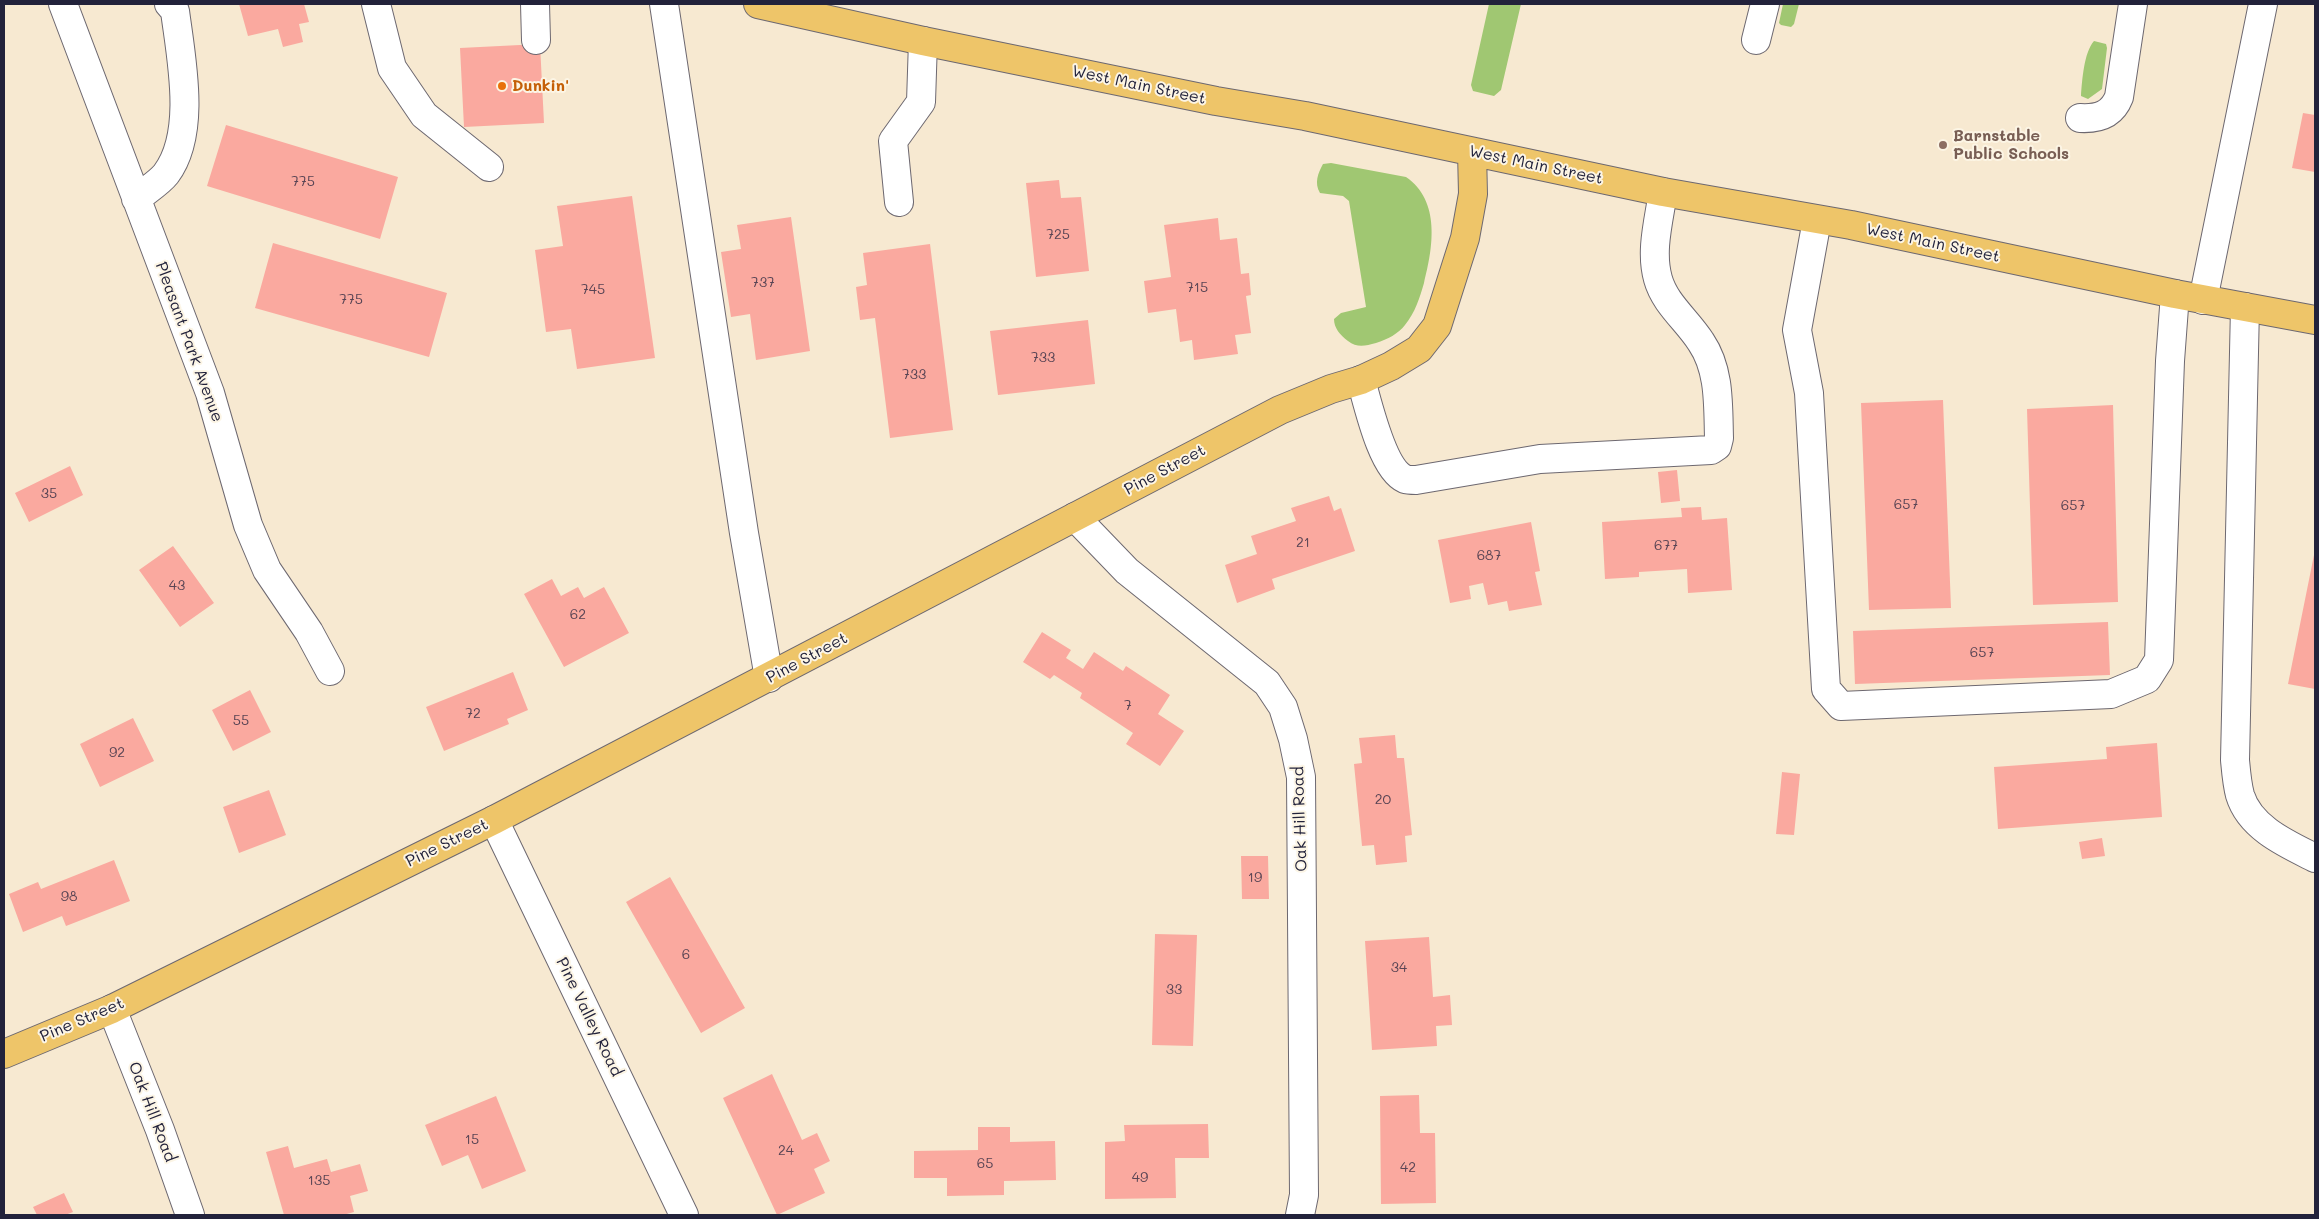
<!DOCTYPE html>
<style>
body{margin:0}
#map{position:relative;width:2319px;height:1219px;overflow:hidden;background:#f7e9d1;font-family:Mali,sans-serif}
canvas{display:block}
.frame{position:absolute;inset:0;border:5px solid #22223b;pointer-events:none}
</style>
<div id="map">
<canvas width="2319" height="1219"></canvas>
<div class="frame"></div>
</div>
<script>
const g = document.querySelector('canvas').getContext('2d');
g.lineJoin = 'round';
function fill(path, color) { g.fillStyle = color; g.fill(path, 'evenodd'); }
function strokePath(path, color, width, dash) { g.strokeStyle = color; g.lineWidth = width; g.lineCap = dash ? 'butt' : 'round'; g.setLineDash(dash || []); g.stroke(path); }
function label(font, color, halo, rows, align = 'center') {
  g.font = font + ' Mali,sans-serif'; g.lineWidth = 4; g.setLineDash([]); g.textBaseline = 'middle'; g.strokeStyle = halo; g.fillStyle = color; for (const [text, x, y, turn = 0] of rows) {
    g.save(); g.translate(x, y); g.rotate((+turn || 0) * Math.PI / 180); g.textAlign = isNaN(turn) ? turn : align; if (halo) g.strokeText(text, 0, 0); g.fillText(text, 0, 0); g.restore();
  }
}
fill(new Path2D(`
 M1489,4H1521L1501,90L1494,96L1473,91L1471,85Z
 M1783,4H1799L1794,24L1791,27L1781,25L1779,23Z
 M2094,41L2106,44L2107,48L2102,89L2088,99L2081,96C2082,81 2084,52 2094,41Z
 M1331,163L1406,177C1441,201 1433,248 1424,283C1420,297 1415,313 1405,325C1398,334 1388,339 1376,343C1365,346 1357,348 1348,341C1340,335 1334,328 1334,319L1341,313L1366,307L1349,201L1343,196L1320,193C1314,183 1318,173 1323,164Z`), '#a0c772');
fill(new Path2D(`
 M239,4H304L309,22L299,24L303,42L283,47L278,29L248,36Z
 M540,44L544,123L464,127L460,48Z
 M2303,113L2315,115V172L2292,168Z
 M226,125L398,177L380,239L207,186Z
 M1059,180L1061,198L1081,197L1089,271L1036,277L1026,183Z
 M632,196L655,358L577,369L571,329L546,332L535,250L563,246L557,206Z
 M791,217L810,351L756,360L750,314L731,317L721,252L741,249L737,225Z
 M1218,218L1220,240L1237,238L1241,274L1249,273L1251,295L1246,296L1251,333L1235,335L1238,354L1194,360L1192,340L1180,342L1176,309L1148,313L1144,281L1171,277L1164,225Z
 M273,243L447,293L429,357L255,308Z
 M930,244L953,430L890,438L875,318L860,320L856,287L867,285L863,253Z
 M1088,320L1095,384L998,395L990,331Z
 M1943,400L1951,608L1869,610L1861,403Z
 M2113,405L2118,602L2033,605L2027,409Z
 M70,466L83,495L29,522L15,493Z
 M1677,470L1680,501L1661,503L1658,472Z
 M1329,496L1334,511L1341,508L1355,551L1272,579L1275,589L1237,603L1225,565L1257,554L1251,536L1296,521L1291,508Z
 M1701,507L1702,520L1727,518L1732,590L1688,593L1687,569L1639,572V577L1605,579L1602,522L1682,517L1681,508Z
 M1531,522L1540,571L1535,572L1542,605L1509,611L1507,601L1488,605L1483,583L1469,586L1471,599L1450,603L1438,540Z
 M173,546L214,603L180,627L139,570Z
 M2314,555H2315V689L2288,684Z
 M552,579L561,596L578,587L584,598L604,587L629,633L564,667L524,594Z
 M2108,622L2110,675L1855,684L1853,631Z
 M1042,632L1071,650L1066,658L1083,669L1094,652L1123,671L1126,666L1170,695L1158,714L1184,731L1160,766L1126,744L1133,733L1080,698L1082,693L1054,675L1050,679L1023,662Z
 M513,672L528,710L507,719L509,724L444,751L426,707Z
 M250,690L271,732L233,751L212,710Z
 M133,718L154,761L100,787L80,744Z
 M1395,735L1397,758H1404L1412,835L1405,836L1407,862L1376,865L1374,845L1362,846L1354,764L1362,763L1359,738Z
 M2157,743L2162,817L1998,829L1994,767L2107,759L2106,747Z
 M1782,772L1800,774L1794,835L1776,834Z
 M269,790L286,835L239,853L223,807Z
 M2102,838L2105,856L2082,859L2079,842Z
 M1241,856H1268L1269,899H1242Z
 M114,860L130,901L66,926L62,916L23,932L9,894L38,882L41,889Z
 M670,877L745,1008L701,1033L626,902Z
 M1155,934L1197,935L1193,1046L1152,1045Z
 M1429,937L1433,997L1450,995L1452,1025L1436,1026L1437,1046L1372,1050L1365,941Z
 M772,1074L802,1140L817,1133L830,1161L814,1169L825,1193L777,1215L723,1098Z
 M1419,1095L1420,1133H1435L1436,1203L1381,1204L1380,1096Z
 M496,1096L526,1171L482,1189L468,1155L442,1166L425,1125Z
 M1208,1124L1209,1158H1175L1176,1198L1105,1199V1142L1125,1141L1124,1125Z
 M978,1127H1010V1142L1055,1141L1056,1180L1004,1181V1195L947,1196V1178H914V1151L978,1150Z
 M288,1146L294,1168L327,1159L331,1172L360,1164L368,1191L350,1196L354,1212L343,1215H284L266,1152Z
 M64,1193L73,1212L65,1215H37L33,1207Z`), '#faa99f');
const minor = new Path2D(`
 M63,4L210,393L248,525L267,570L309,632L330,671
 M376,4L392,68L424,115L489,167
 M535,4L536,40
 M664,4L744,533L769,678
 M1756,40L1765,4
 M2080,118C2098,119 2112,115 2119,97L2133,4
 M136,199C145,191 158,184 166,174C197,133 181,58 175,11L169,4
 M899,202L893,141L921,102L923,41
 M1817,220L1797,330L1809,393L1826,689L1841,706L2111,694L2147,679L2159,660L2170,361L2175,294
 M2203,300L2263,4
 M2245,307L2235,760C2236,771 2237,784 2240,795C2250,828 2287,844 2315,858
 M1361,380C1368,404 1382,469 1405,479C1408,480 1413,480 1416,480L1540,459L1711,450L1717,446L1719,438C1718,405 1720,370 1701,342C1687,320 1665,304 1658,279C1650,251 1659,220 1663,192
 M1075,517L1127,571L1267,683L1283,707L1293,739L1301,777L1304,1195L1300,1215
 M494,820L684,1215
 M112,1009L160,1130L190,1215`);
const major = new Path2D(`
 M758,4L923,41L1216,101L1305,116L1663,192L1851,225L2175,294L2315,320
 M4,1054L112,1009L494,820L1280,410L1331,389L1361,380L1391,366L1419,349L1437,326L1465,238L1473,194L1472,152`);
strokePath(minor, '#6d6870', 30);
strokePath(major, '#6d6870', 30);
strokePath(minor, '#fff', 28);
strokePath(major, '#eec569', 28);
for (const [x, y, r, color] of [
 [502,86,5,"#e8710a"],
 [1943,145,5,"#8d6e63"]
]) { const dot = new Path2D(); dot.arc(x, y, r, 0, 2 * Math.PI); g.fillStyle = color; g.fill(dot); strokePath(dot, '#fcf5e5', 2); }
label('14px', '#584454', null, [
 ["775",303,182],
 ["725",1058,235],
 ["737",763,283],
 ["715",1197,288],
 ["745",593,290],
 ["775",351,300],
 ["733",1043,358],
 ["733",914,375],
 ["35",49,494],
 ["657",1906,505],
 ["657",2073,506],
 ["21",1303,543],
 ["677",1666,546],
 ["687",1489,556],
 ["43",177,586],
 ["62",578,615],
 ["657",1982,653],
 ["7",1128,706],
 ["72",473,714],
 ["55",241,721],
 ["92",117,753],
 ["20",1383,800],
 ["19",1255,878],
 ["98",69,897],
 ["6",686,955],
 ["34",1399,968],
 ["33",1174,990],
 ["15",472,1140],
 ["24",786,1151],
 ["65",985,1164],
 ["42",1408,1168],
 ["49",1140,1178],
 ["135",319,1181]
]);
label('16px', '#22223b', '#fcf5e5', [
 ["West Main Street",1139,85,12],
 ["West Main Street",1536,165,12],
 ["West Main Street",1933,243,12],
 ["Pleasant Park Avenue",189,342,70],
 ["Pine Street",1165,470,-28],
 ["Pine Street",807,658,-28],
 ["Oak Hill Road",1300,819,-92],
 ["Pine Street",447,843,-26],
 ["Pine Valley Road",589,1017,64],
 ["Pine Street",82,1020,-23],
 ["Oak Hill Road",152,1112,69]
]);
label('bold 16px', '#c56008', '#fcf5e5', [
 ["Dunkin'",512,86]
], 'left');
label('bold 16px', '#785e54', '#fcf5e5', [
 ["Barnstable",1953,136],
 ["Public Schools",1953,154]
], 'left');
</script>
